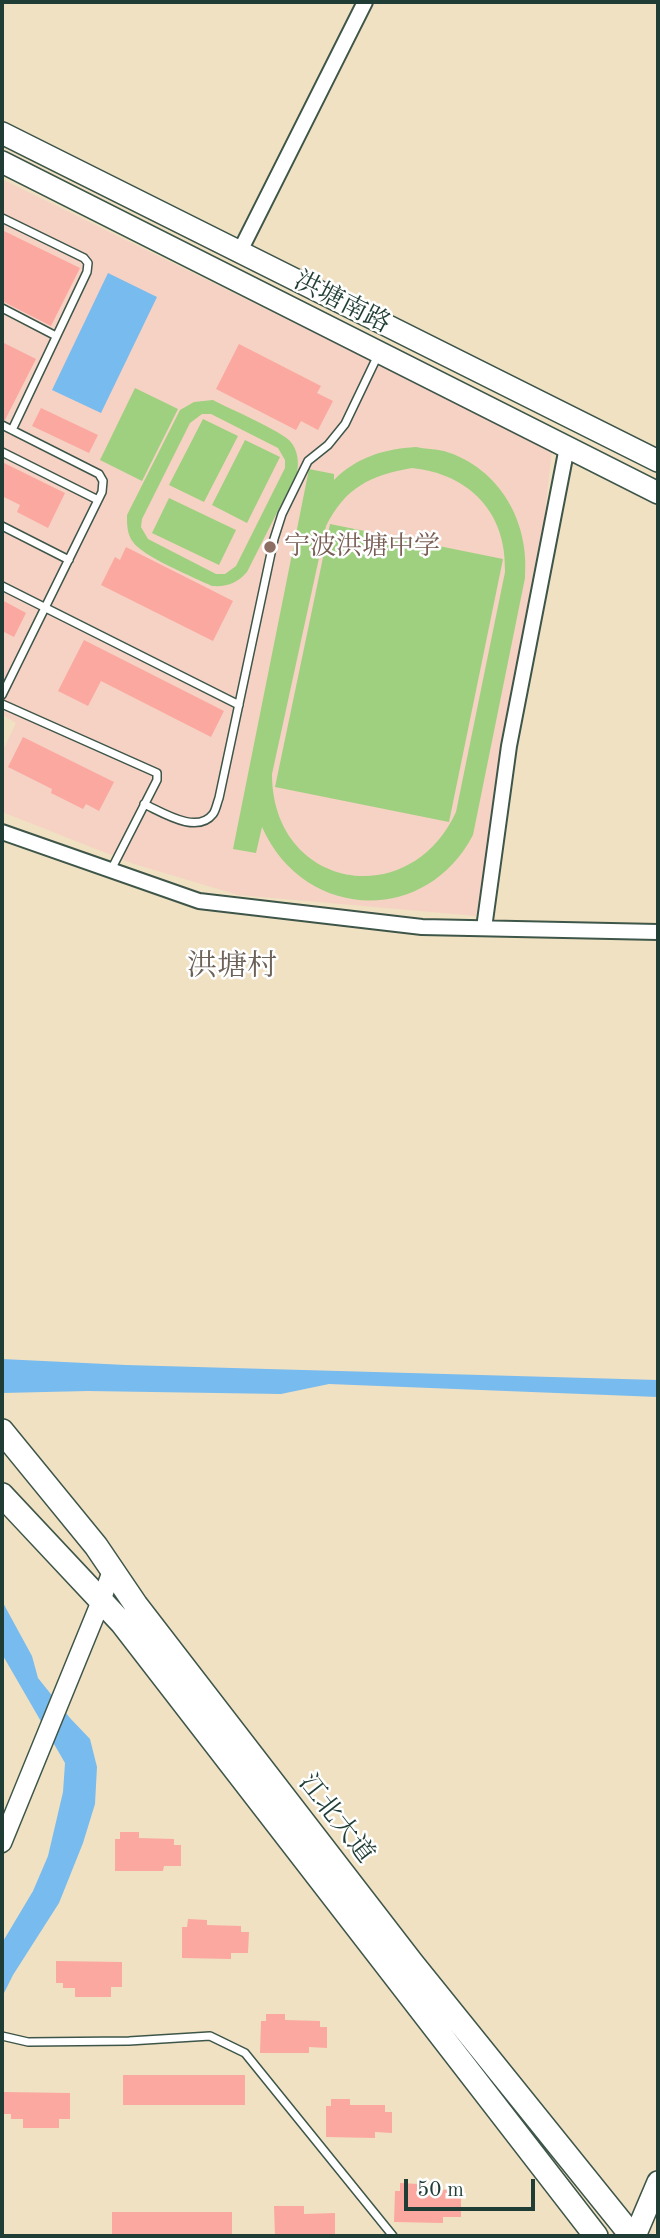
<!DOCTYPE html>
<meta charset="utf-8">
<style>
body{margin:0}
#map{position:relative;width:660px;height:2238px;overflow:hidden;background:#f0e1c3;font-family:"Old Standard TT",serif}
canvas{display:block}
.frame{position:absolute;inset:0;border:4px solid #1f3d34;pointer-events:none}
.scale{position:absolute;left:404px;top:2179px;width:131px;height:32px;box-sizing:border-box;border:4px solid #1f3d34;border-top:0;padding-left:9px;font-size:21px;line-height:24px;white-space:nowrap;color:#1f3d34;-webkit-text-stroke:5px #fff;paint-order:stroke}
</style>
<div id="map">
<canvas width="660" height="2238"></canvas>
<div class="frame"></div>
<div class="scale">50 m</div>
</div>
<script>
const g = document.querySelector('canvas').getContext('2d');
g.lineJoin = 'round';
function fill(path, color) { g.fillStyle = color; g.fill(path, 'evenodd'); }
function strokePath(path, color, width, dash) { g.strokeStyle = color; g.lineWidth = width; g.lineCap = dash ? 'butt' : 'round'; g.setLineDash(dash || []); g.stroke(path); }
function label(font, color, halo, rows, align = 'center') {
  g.font = font + ' "Old Standard TT","Noto Serif SC",serif'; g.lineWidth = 5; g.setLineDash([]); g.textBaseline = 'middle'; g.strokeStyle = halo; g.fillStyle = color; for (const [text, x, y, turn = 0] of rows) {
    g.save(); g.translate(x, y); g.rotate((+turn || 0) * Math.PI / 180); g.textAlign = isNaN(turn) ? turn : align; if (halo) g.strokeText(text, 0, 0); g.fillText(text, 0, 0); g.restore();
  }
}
fill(new Path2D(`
 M2,179L552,450L544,521L533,573L476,916L238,895L134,864L2,812V752L16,723L2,715Z`), '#f6d2c4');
fill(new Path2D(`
 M135,388L178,409L142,481L100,460Z
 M213,400C228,408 281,431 290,441C298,450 299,462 297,473L247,572C237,583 228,587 212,586C195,578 142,556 133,542C127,534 127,525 127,515L180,410L194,402ZM202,414H211L278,448L285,460V468L236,566L225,574H216L148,539L141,527L142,519L190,423Z
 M203,419L238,436L204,502L169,485Z
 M245,440L280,457L247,523L212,505Z
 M416,447C425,449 435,449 444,451C500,468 530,522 525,578L473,835C425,927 303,920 262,827L256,853L233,849L309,469L334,474V480C357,457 384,449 416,447ZM412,468C469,474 507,512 505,572L456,812C409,914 272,889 272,774L326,526C345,488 370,475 412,468Z
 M169,498L236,530L219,565L152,533Z
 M330,524L503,559L449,822L275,787Z`), '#9ed07f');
fill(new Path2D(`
 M108,273L157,297L101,413L52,390Z
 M2,1359L126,1365L658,1380V1397L329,1384L281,1394L88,1391L2,1393Z
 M2,1601L32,1656L38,1678L70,1718L90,1739L97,1767L95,1804L83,1843L59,1903L13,1975L2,1997V1943L33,1891L48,1856L63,1792L65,1763L2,1654Z`), '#78bbee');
fill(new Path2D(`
 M2,230L80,268L51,326L2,301Z
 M2,342L36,359L5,420L2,419Z
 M239,344L321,386L317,393L333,401L318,430L301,421L296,430L216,389Z
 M41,408L98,435L89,453L32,426Z
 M2,462L65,493L48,528L17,512L20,505L2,496Z
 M126,547L233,601L213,641L101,585L115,557L120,560Z
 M2,600L26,613L14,637L2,631Z
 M84,640L224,711L211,737L101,681L88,706L58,691Z
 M23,737L114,782L99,811L86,804L83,809L51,793L52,789L8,767Z
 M120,1832H139V1838L174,1839V1845H181V1866H164L163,1871H115V1839H120Z
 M188,1919L207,1920V1925L241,1926V1932H249L248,1953H231V1959L182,1958V1927H187Z
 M56,1961L122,1962V1987H111V1997H75V1988H63V1983H56Z
 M266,2014H285V2020L320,2021V2027H327V2048L309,2047V2053H260L261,2021H266Z
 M123,2075H245V2105H123Z
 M4,2092L70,2093V2119H59V2128H23V2119H11V2114H4Z
 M331,2099H350V2105H385V2112H392V2133L375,2132V2138L326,2137V2106H331Z
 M400,2183L419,2184V2189L454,2190V2196H461V2217H443V2223L394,2222L395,2191H400Z
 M274,2206H304V2214L335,2213V2236H275Z
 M112,2212H232V2236H112Z`), '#fba8a0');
const service = new Path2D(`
 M2,218L84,258L88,263L87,272L12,430
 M2,308L56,336
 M2,425L99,474L103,481L102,492L2,695
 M2,452L98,500
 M2,526L69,560
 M2,586L239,705
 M2,704L157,773V780L111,870
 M144,804C162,812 197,835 213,814C216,810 217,803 219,798L274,539L282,514L308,461L328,445L345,424L379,353
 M2,2036L28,2042L129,2041L210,2036L245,2053L393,2236`);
const minor = new Path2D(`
 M240,251L365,2
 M2,832L199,901L422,927L658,932
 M484,928L509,746L567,447`);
const tertiary = new Path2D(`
 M2,1843L101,1601L113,1568`);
const secondary = new Path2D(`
 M2,133L658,461
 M2,162L658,493
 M635,2236L658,2182`);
const primary = new Path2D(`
 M2,1431L96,1546L136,1605L412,1963L632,2236
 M2,1495L122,1623L596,2236`);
strokePath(service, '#3e5649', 10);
strokePath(minor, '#3e5649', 18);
strokePath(tertiary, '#3e5649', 21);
strokePath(secondary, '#3e5649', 24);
strokePath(primary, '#3e5649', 26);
strokePath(service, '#fff', 7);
strokePath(minor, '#fff', 14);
strokePath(tertiary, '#fff', 18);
strokePath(secondary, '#fff', 21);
strokePath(primary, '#fff', 23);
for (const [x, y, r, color] of [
 [270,547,7,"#8d6e63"]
]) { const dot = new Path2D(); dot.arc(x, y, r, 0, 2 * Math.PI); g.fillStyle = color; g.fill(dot); strokePath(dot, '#fff', 2.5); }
label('26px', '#1f3d34', '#fff', [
 ["洪塘南路",342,303,27],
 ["江北大道",336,1819,52]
]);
label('26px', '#785e54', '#fff', [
 ["宁波洪塘中学",284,547]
], 'left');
label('30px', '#6c625a', '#fff', [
 ["洪塘村",232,967]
]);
</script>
